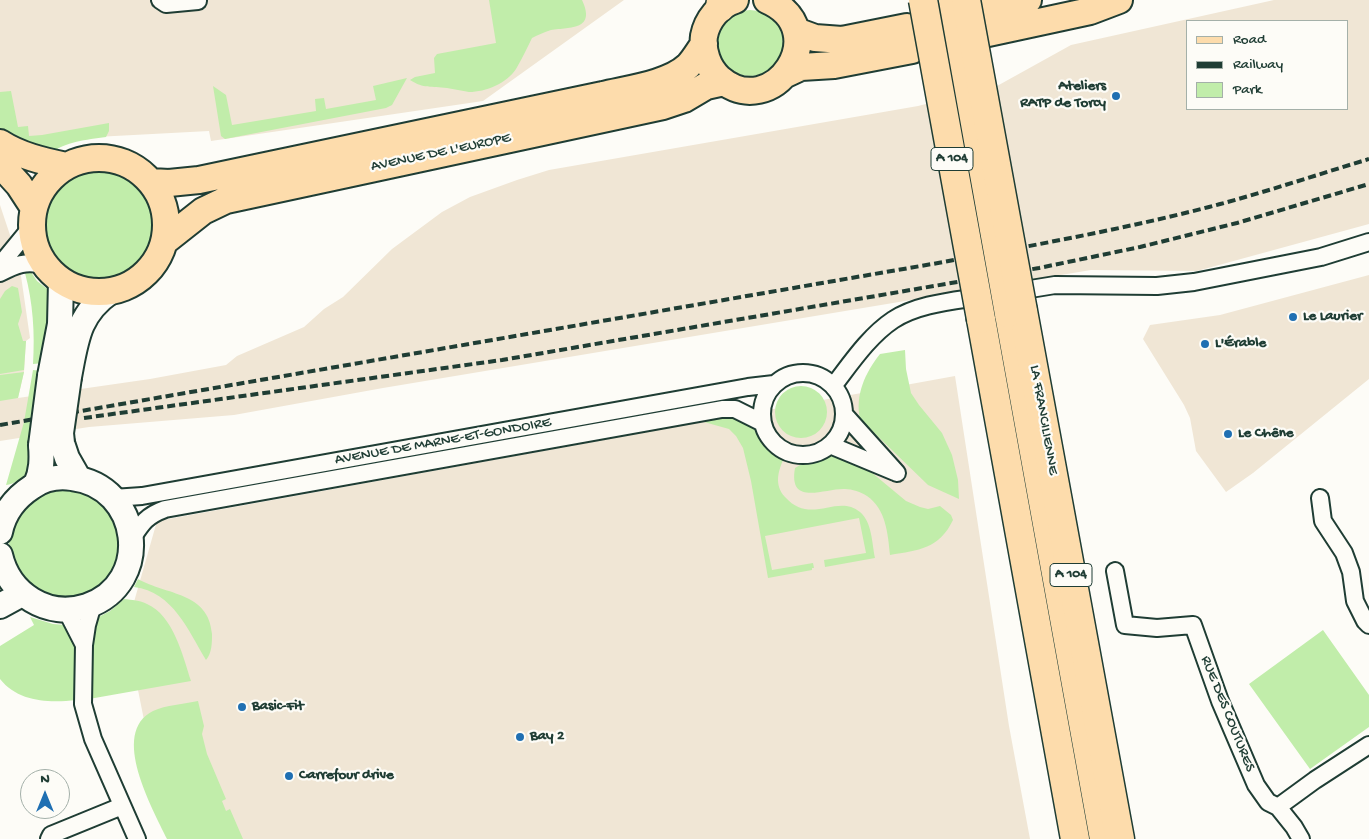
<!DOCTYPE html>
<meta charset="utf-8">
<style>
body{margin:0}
#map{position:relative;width:1369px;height:839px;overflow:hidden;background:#fdfcf7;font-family:"Gochi Hand",sans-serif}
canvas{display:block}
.legend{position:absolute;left:1186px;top:20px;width:162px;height:90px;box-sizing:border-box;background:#fdfcf7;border:1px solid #a4b0a9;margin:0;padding:6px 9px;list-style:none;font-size:15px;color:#1f3d34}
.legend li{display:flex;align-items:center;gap:10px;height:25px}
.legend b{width:25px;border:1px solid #a4b0a9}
.north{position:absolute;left:20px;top:769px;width:50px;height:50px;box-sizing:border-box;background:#fdfcf7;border:1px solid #a4b0a9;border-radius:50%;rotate:0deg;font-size:14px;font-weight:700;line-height:20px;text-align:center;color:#1f3d34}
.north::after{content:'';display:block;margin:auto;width:18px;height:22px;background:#1f6fb2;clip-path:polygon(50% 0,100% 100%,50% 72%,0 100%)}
</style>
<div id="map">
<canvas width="1369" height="839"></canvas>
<ul class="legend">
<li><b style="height:6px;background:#fddcac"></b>Road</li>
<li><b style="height:6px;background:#1f3d34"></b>Railway</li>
<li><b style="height:14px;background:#c1edaa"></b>Park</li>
</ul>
<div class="north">N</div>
</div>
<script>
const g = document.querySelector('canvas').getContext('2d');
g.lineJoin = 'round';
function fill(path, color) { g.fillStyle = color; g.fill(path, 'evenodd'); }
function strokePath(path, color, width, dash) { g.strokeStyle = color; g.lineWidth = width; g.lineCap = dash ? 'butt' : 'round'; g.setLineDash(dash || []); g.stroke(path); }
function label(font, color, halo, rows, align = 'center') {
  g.font = font + ' "Gochi Hand",sans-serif'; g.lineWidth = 4.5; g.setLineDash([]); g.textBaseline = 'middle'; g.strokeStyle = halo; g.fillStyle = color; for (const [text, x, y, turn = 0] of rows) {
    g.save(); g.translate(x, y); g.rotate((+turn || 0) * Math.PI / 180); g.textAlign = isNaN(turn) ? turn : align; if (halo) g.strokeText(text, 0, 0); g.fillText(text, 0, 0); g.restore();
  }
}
fill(new Path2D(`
 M0,0H624L483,101L211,141L209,131L39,140L20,171L0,186Z
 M1274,0H1369V224L1197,271L1091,270L383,388L234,415L89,427L0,441V205L14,247L21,276L30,338L26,341L24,372L18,398L150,379L226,365L237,356L304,327L324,309L343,297L392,249L442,212L470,197L517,180L549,170L918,106L997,86L1071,45ZM1188,21H1348V109H1188Z
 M1369,275V379L1253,473L1226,492L1196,451L1190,418L1184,405L1143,339L1150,325L1220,315Z
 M955,376L1009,726L1030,839H187L150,750L126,630L157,521Z`), '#f0e6d5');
fill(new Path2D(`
 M489,0H582C596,30 571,27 551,30C544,32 538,35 532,38C527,48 522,59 516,69C507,83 486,92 469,92C462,91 454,89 447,88C431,86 424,89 410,80L415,77L435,73L434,58L437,54L496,43Z
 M717 43a33 33 0 1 1 66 0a33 33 0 1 1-66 0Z
 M407,78L392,105L386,108L225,139L221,136L213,86L226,95L232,125L316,111L315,99L324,98L326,109L376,100L373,86Z
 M11,91L18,127L28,126L29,136L42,135L109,123V131L106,137C86,140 66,141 50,154L0,135V92Z
 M44 224a56 56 0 1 1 112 0a56 56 0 1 1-112 0Z
 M31,272L37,281L55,295L44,363L33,364C35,333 33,303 25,273Z
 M12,286L18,288L22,312L18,324L23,341H26L24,370L0,374V299L5,291Z
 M905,350L906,369L911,393L919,405L942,433L952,455L958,480L959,499L928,485L860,419C855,395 865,373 880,354Z
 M33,370L43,371L31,472C24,476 14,485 6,485L24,422Z
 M24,372L18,398L0,401V375Z
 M775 412a26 26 0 1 1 52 0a26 26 0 1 1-52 0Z
 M730,415L754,425L765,444L776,453L784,458C778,471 774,485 785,497C811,526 837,493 860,512C872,522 872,543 875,558L825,567L824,560L866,553L859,518L765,536L772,570L813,563L814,568H812V570L768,578L751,481L743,448L736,436L729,429L704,422V419Z
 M832,454L865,467L906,501L920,507L928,509L940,506L951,515L953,520C939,549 919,550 890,555C888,534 886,509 867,496C861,492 852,489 845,489C825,488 788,507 795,468L805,462H813Z
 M9 544a56 56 0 1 1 112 0a56 56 0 1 1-112 0Z
 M138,579C166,595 209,592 212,634C212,643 212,653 206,660C188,630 173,592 134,587Z
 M124,599C132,600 140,600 147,604C173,615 183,656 191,681L89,699L93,620L110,611Z
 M30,617L53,624L66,625L76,643V700C49,703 18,702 0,679V646L34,625Z
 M1323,630L1369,695V727L1310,769L1249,684Z
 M198,701L204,726L202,734L207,754L226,799L222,801L226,811L230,809L243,839H167C153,809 109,733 153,711C166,705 184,704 198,701Z`), '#c1edaa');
const street = new Path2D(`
 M160,0L166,4L198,1
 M0,265L32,226
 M0,273C17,264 25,261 45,265
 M1012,292L1055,285L1157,286L1194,282L1321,257L1369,242
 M762 414a41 41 0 1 1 82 0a41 41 0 1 1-82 0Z
 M834,385C851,363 869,336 893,320C919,303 955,301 985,296
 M844,414L897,473
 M830,445L895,472
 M113,498L142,496L748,387L774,384
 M1320,498L1323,521L1344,553L1351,572L1355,601L1365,621L1369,625
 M131,540C142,523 146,516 165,509L722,409H735L763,423
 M1115,571L1125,625L1157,628L1193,625L1220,701L1256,785L1268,802L1278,807L1294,827L1301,839
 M93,604L87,625L84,645L83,704L93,739L137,839
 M66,610L84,645
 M1278,807L1315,780L1369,745
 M49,839L51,835L122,806`);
const secondary = new Path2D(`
 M50,376L60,324L61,281
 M69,377C76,341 78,314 110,292
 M62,443L67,458L79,479
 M36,484C42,471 42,459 41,445
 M0,532C4,512 15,498 32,487C43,479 58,476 72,478C141,486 154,583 87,606C47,619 9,594 0,555
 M0,606L22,594`);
const primary = new Path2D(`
 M735,0C719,5 707,20 704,36C702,51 708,68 719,78C773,125 836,30 767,0
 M984,10L1028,0
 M796,31L815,38L842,40L907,27
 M988,33L1090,11L1119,0
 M786,74L801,67L834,65L912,50
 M0,143C20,156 43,161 66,166
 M32 225a67 67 0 1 1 134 0a67 67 0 1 1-134 0Z
 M0,164L19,185L34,208
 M151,182L169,183L199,180L603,95C628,89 669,84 688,66C694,60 699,51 704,44
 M165,241L203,211L226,200L663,106L684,99L706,86L724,82
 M1008,314L1103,839`);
const highway = new Path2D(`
 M720,8L721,0
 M1023,311L1120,839
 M981,319L1075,839`);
strokePath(street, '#1f3d34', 20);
strokePath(secondary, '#1f3d34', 28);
strokePath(primary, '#1f3d34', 30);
strokePath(highway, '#1f3d34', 31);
strokePath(street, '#fdfcf7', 16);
strokePath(secondary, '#fdfcf7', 24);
strokePath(primary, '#fddcac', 26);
strokePath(highway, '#fddcac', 28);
strokePath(new Path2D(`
 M84,418L502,360L1039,268L1140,247L1237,223L1369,184
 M0,425L938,263C1029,246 1120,230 1209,207C1263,193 1316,175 1369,159`), '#1f3d34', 4, [8, 4]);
const secondaryBridge = new Path2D(`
 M62,443L61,433L69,377
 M41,445L50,376`);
const primaryBridge = new Path2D(`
 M952,0L1008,314`);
const highwayBridge = new Path2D(`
 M923,0L981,319
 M966,0L1023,311`);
strokePath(secondaryBridge, '#1f3d34', 28, []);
strokePath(primaryBridge, '#1f3d34', 30, []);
strokePath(highwayBridge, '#1f3d34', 31, []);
strokePath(secondaryBridge, '#fdfcf7', 24);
strokePath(primaryBridge, '#fddcac', 26);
strokePath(highwayBridge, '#fddcac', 28);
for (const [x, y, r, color] of [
 [1116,96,5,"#1f6fb2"],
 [1293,317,5,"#1f6fb2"],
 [1205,344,5,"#1f6fb2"],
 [1228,434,5,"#1f6fb2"],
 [242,707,5,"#1f6fb2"],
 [520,737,5,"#1f6fb2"],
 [289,776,5,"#1f6fb2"]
]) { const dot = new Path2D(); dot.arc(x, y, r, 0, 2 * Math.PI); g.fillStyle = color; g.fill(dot); strokePath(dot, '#fdfcf7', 2); }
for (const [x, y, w] of [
 [952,159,42],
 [1071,575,42]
]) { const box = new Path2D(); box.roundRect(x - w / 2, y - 11.5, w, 23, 4); g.fillStyle = '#fdfcf7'; g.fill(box); strokePath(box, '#1f3d34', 1); }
label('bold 14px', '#1f3d34', null, [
 ["A 104",952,159],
 ["A 104",1071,575]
]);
label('bold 15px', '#1f3d34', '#fdfcf7', [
 ["Ateliers",1106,87,"right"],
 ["RATP de Torcy",1106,104,"right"],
 ["Le Laurier",1303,317],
 ["L'Érable",1215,344],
 ["Le Chêne",1238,434],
 ["Basic-Fit",252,707],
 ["Bay 2",530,737],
 ["Carrefour drive",299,776]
], 'left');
label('15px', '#1f3d34', '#fdfcf7', [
 ["AVENUE DE L'EUROPE",441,153,-12],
 ["LA FRANCILIENNE",1043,420,80],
 ["AVENUE DE MARNE-ET-GONDOIRE",443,442,-10],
 ["RUE DES COUTURES",1227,714,68]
]);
</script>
